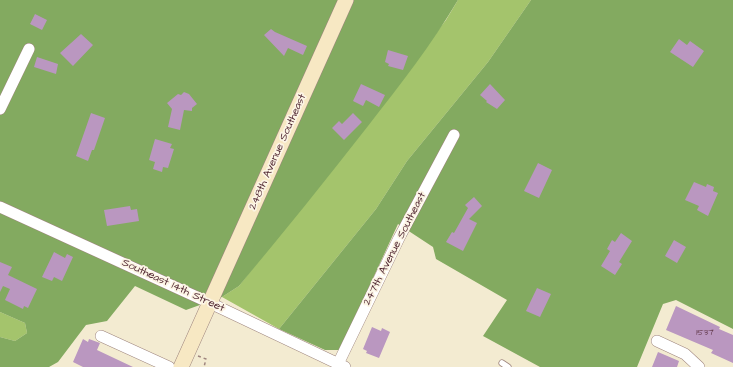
<!DOCTYPE html>
<style>
body{margin:0}
canvas{display:block;background:#f3ebd1}
</style>
<canvas width="733" height="367"></canvas>
<script>
const g = document.querySelector('canvas').getContext('2d');
g.lineJoin = 'round';
function fill(path, color) { g.fillStyle = color; g.fill(path, 'evenodd'); }
function strokePath(path, color, width, dash) { g.strokeStyle = color; g.lineWidth = width; g.lineCap = dash ? 'butt' : 'round'; g.setLineDash(dash || []); g.stroke(path); }
function label(font, color, halo, rows, align = 'center') {
  g.font = font + ' "Architects Daughter",sans-serif'; g.lineWidth = 3.5; g.setLineDash([]); g.textBaseline = 'middle'; g.strokeStyle = halo; g.fillStyle = color; for (const [text, x, y, turn = 0] of rows) {
    g.save(); g.translate(x, y); g.rotate((+turn || 0) * Math.PI / 180); g.textAlign = isNaN(turn) ? turn : align; if (halo) g.strokeText(text, 0, 0); g.fillText(text, 0, 0); g.restore();
  }
}
fill(new Path2D(`
 M458,0H531L488,62L407,161L376,209L279,329L222,297L239,286L446,20Z
 M0,312L25,323L27,333L15,341L0,337Z`), '#a4c46c');
fill(new Path2D(`
 M0,0H458C432,44 400,85 368,126C326,180 283,233 239,286L222,297L186,310L135,286L107,321L86,325L58,362L49,367H0V337L15,341L27,333L25,323L0,312Z
 M531,0H733V329L676,300L663,304L637,367H540L483,336L507,300L436,259L433,247L398,224L340,350H325L279,329L376,209L407,161L488,62Z`), '#83aa60');
fill(new Path2D(`
 M35,14L47,20L42,30L30,24Z
 M271,29L275,32L307,46L303,55L288,48L284,56L264,35Z
 M81,34L93,45L73,66L60,53Z
 M679,39L687,45L690,41L704,51L693,67L670,52Z
 M388,50L408,56L403,70L388,66L389,64L385,62Z
 M37,57L58,64L56,74L34,67Z
 M361,84L385,95L379,107L366,100L363,106L353,101Z
 M490,84L505,100L497,109L486,102L487,101L480,95Z
 M184,92L189,94L197,104L192,108V111L184,110L180,130L168,127L172,109L167,103L178,94L181,95Z
 M91,113L105,118L94,150H92L88,161L76,156Z
 M353,113L362,122L344,140L332,128L339,121L342,124Z
 M155,139L172,144L170,148L174,149L168,168L163,167L162,172L153,169L155,162L149,160Z
 M538,163L552,170L539,198L524,191Z
 M694,182L706,187L707,184L714,187L713,191L718,193L708,216L697,210L699,206L685,200Z
 M474,197L482,206L469,219L477,223L463,251L446,242L452,232L454,233L468,208L465,205Z
 M130,206L131,210L137,209L139,221L107,226L104,210Z
 M621,233L632,241L619,262L622,264L615,275L601,266L610,251L607,249L612,240L615,242Z
 M674,240L686,247L677,263L665,256Z
 M54,252L65,258L67,254L73,257L62,281L54,277L52,281L42,277Z
 M0,262L12,267L8,275L37,289L28,308L24,306L23,309L5,300L10,289L3,286L0,292Z
 M537,288L551,294L540,317L526,311Z
 M676,306L720,327L719,329L733,335V363L711,353L713,350L666,330Z
 M372,327L381,331L382,328L390,332L379,358L366,353L367,351L363,349Z
 M83,339L88,342L89,339L100,343L97,350L133,367H83L73,362Z
 M658,352L679,361L677,367H652Z`), '#ba97c0');
const lane = new Path2D(`
 M502,363L508,367`);
const street = new Path2D(`
 M0,109L29,49
 M0,207L210,303L345,367
 M101,336L169,367
 M657,341L685,354L699,367
 M338,364L399,238L454,135`);
const secondary = new Path2D(`
 M181,367L346,0`);
strokePath(lane, '#9e857e', 7);
strokePath(street, '#9e857e', 12);
strokePath(secondary, '#9e857e', 16);
strokePath(new Path2D(`
 M198,356L206,359L204,367`), '#9e857e', 1.5, [3, 3]);
strokePath(lane, '#fff', 5.5);
strokePath(street, '#fff', 11);
strokePath(secondary, '#f7e8c3', 15);
label('9px', '#663d50', null, [
 ["1537",705,333]
]);
label('11px', '#4a1f2b', '#fcf5e5', [
 ["248th Avenue Southeast",278,152,-66],
 ["247th Avenue Southeast",395,249,-63],
 ["Southeast 14th Street",173,286,25]
]);
</script>
